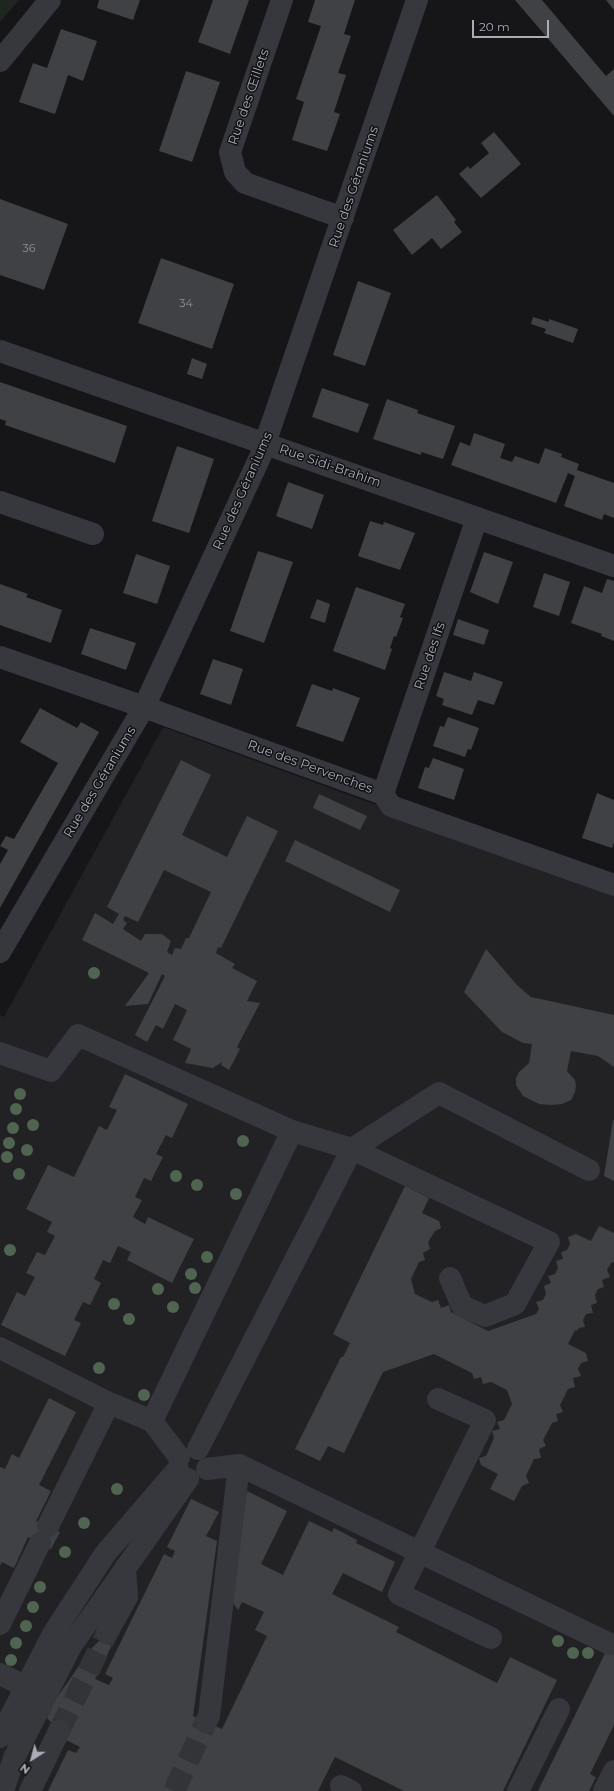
<!DOCTYPE html>
<meta charset="utf-8">
<style>
body{margin:0}
#map{position:relative;width:614px;height:1791px;overflow:hidden;background:#161618;font-family:Montserrat,sans-serif}
canvas{display:block}
.north{position:absolute;left:12px;top:1739px;width:40px;height:40px;-webkit-text-stroke:3px #111113;paint-order:stroke;rotate:216deg;font-size:11px;font-weight:700;line-height:16px;text-align:center;color:#a8adb8}
.north::after{content:'';display:block;margin:auto;width:14px;height:18px;background:#a8adb8;clip-path:polygon(50% 0,100% 100%,50% 72%,0 100%)}
.scale{position:absolute;left:472px;top:20px;width:77px;height:18px;box-sizing:border-box;border:2px solid #a8adb8;border-top:0;padding-left:5px;font-size:12px;line-height:14px;white-space:nowrap;color:#a8adb8;-webkit-text-stroke:3px #111113;paint-order:stroke}
</style>
<div id="map">
<canvas width="614" height="1791"></canvas>
<div class="north">N</div>
<div class="scale">20 m</div>
</div>
<script>
const g = document.querySelector('canvas').getContext('2d');
g.lineJoin = 'round';
function fill(path, color) { g.fillStyle = color; g.fill(path, 'evenodd'); }
function strokePath(path, color, width, dash) { g.strokeStyle = color; g.lineWidth = width; g.lineCap = dash ? 'butt' : 'round'; g.setLineDash(dash || []); g.stroke(path); }
function label(font, color, halo, rows, align = 'center') {
  g.font = font + ' Montserrat,sans-serif'; g.lineWidth = 3; g.setLineDash([]); g.textBaseline = 'middle'; g.strokeStyle = halo; g.fillStyle = color; for (const [text, x, y, turn = 0] of rows) {
    g.save(); g.translate(x, y); g.rotate((+turn || 0) * Math.PI / 180); g.textAlign = isNaN(turn) ? turn : align; if (halo) g.strokeText(text, 0, 0); g.fillText(text, 0, 0); g.restore();
  }
}
fill(new Path2D(`
 M163,727L614,892V1791H0V1015L4,1017Z`), '#222225');
fill(new Path2D(`
 M0,0H19L0,22Z`), '#1e261f');
fill(new Path2D(`
 M99,0H140L133,20L97,8Z
 M213,0H249L230,54L198,42Z
 M315,0H355L344,34L351,36L338,73L346,75L334,112L340,114L327,151L292,140L304,102L296,99L321,26L308,22Z
 M515,0H542L606,76L614,69V116Z
 M606,0H614V10Z
 M61,29L97,41L83,81L68,75L55,114L19,102L33,63L47,68Z
 M186,71L220,82L192,162L159,151Z
 M494,132L521,164L481,198L459,174L468,166L470,169L489,153L481,143Z
 M437,195L456,220L454,222L462,232L441,249L432,238L412,255L393,230Z
 M0,199L68,224L44,290L0,275Z
 M161,258L234,284L212,349L138,323Z
 M358,281L391,293L365,366L333,355Z
 M533,317L549,322V319L578,329L573,343L544,333L546,329L531,324Z
 M192,358L207,364L202,379L187,374Z
 M0,382L127,426L115,463L5,425L6,421L0,419Z
 M322,388L369,404L358,433L312,417Z
 M387,399L418,410L417,413L455,426L443,459L421,452V455L373,439Z
 M474,433L505,444L500,458L512,462L515,456L539,464L545,448L562,454L561,457L579,464L577,470L614,483V518L604,514L602,520L564,506L575,476L568,473L556,503L451,465L460,442L470,446Z
 M177,446L214,459L189,533L152,521Z
 M288,482L324,495L312,529L276,516Z
 M370,521L383,525L384,522L415,533L400,570L358,556Z
 M258,551L293,562L264,643L230,631Z
 M484,552L513,562L498,604L470,592Z
 M136,554L170,566L157,604L123,593Z
 M544,573L570,582L559,616L533,607Z
 M607,579L614,581V641L601,636L602,634L571,623L584,586L602,593Z
 M0,584L28,594L26,597L62,610L51,643L0,625Z
 M356,587L405,604L400,617L403,618L396,637L394,636L390,648L392,649L385,670L333,651Z
 M317,599L330,604L325,623L310,618Z
 M458,619L489,630L484,645L453,635Z
 M90,628L136,643L126,670L81,654Z
 M213,659L243,669L231,705L200,694Z
 M444,672L471,681L474,672L503,682L494,705L478,700L472,715L442,705L444,699L436,696Z
 M312,684L332,691L333,688L360,698L343,742L296,726Z
 M40,708L77,728L81,722L99,732L0,908V864L8,850L0,846L6,836L14,839L58,763L20,742Z
 M448,717L479,728L471,750L468,749L465,757L433,746L440,726L444,727Z
 M433,758L464,769L454,800L418,788L425,767L429,768Z
 M181,760L211,775L182,835L227,857L247,816L278,831L221,948L218,947L216,953L235,964L232,968L257,981L247,1001L260,1003L237,1047L240,1049L229,1070L221,1065L222,1062L213,1068L185,1063L191,1049L173,1040L187,1010L175,1004L163,1029L156,1025L147,1042L135,1035L165,976L162,974L148,1004L125,1006L149,973L82,940L95,913L113,924L119,914L107,907ZM164,870L211,892L189,938H186L181,949L175,948L172,955L167,952L171,941L162,934H145L141,941L123,929L127,923L123,920L125,916L138,922Z
 M597,793L614,800V842L612,848L582,838Z
 M319,794L367,816L360,830L313,808Z
 M295,840L400,890L390,912L285,861Z
 M486,949L517,985L531,997L614,1015V1067L598,1056L571,1051L567,1071L575,1080L576,1086L575,1092L571,1100L562,1104L551,1105L539,1104L523,1096L516,1085V1078L519,1072L529,1063L532,1044L523,1043L502,1032L464,992Z
 M125,1074L188,1104L172,1138L166,1135L156,1154L163,1157L151,1181L144,1178L135,1197L142,1200L133,1217L145,1224L148,1217L194,1239L172,1283L127,1260L131,1252L118,1246L110,1263L103,1260L94,1279L101,1283L90,1305L83,1302L74,1320L81,1323L65,1356L1,1325L17,1292L25,1296L35,1277L26,1273L37,1252L45,1255L55,1236L47,1232L52,1222L26,1209L48,1165L74,1177L99,1126L107,1130L117,1110L109,1107Z
 M613,1120H614V1181L604,1176Z
 M405,1186L429,1198L422,1213L439,1221L441,1228L435,1231L428,1242L430,1249L423,1253L425,1260L419,1262L411,1279L415,1294L432,1302L438,1300L441,1308L449,1305L451,1312L488,1331L536,1314L539,1309L536,1302L543,1300L546,1294L544,1286L551,1283L548,1276L555,1274L558,1268L556,1261L563,1259L561,1252L567,1250L570,1244L568,1237L576,1234L591,1241L599,1226L614,1233V1262L611,1263L607,1270L610,1277L602,1280L604,1287L598,1289L595,1295L597,1303L591,1305L593,1313L586,1314L583,1320L585,1327L579,1328L577,1331L575,1330L568,1344L586,1353L588,1361L581,1363L578,1369L581,1376L573,1378L575,1387L568,1389L560,1405L563,1412L556,1414L558,1421L552,1423L543,1440L546,1446L539,1449L541,1458L534,1459L526,1476L529,1483L522,1486L514,1501L490,1489L498,1474L481,1465L479,1458L486,1456L494,1438L492,1431L500,1429L497,1422L504,1420L512,1404L507,1390L491,1382L483,1384L481,1377L474,1379L472,1373L434,1354L383,1372L344,1453L328,1446L320,1461L295,1449L341,1357H343L350,1343L333,1334Z
 M49,1398L76,1412L39,1485L51,1491L36,1521L60,1532L51,1549L28,1537L14,1568L2,1562L0,1566V1467L5,1469L12,1454L19,1458Z
 M247,1491L287,1511L261,1564L283,1575L309,1521L332,1532L334,1528L357,1540L356,1543L395,1562L382,1592L343,1573L332,1594L399,1627L396,1632L497,1683L510,1657L557,1680L503,1791H404L335,1757L318,1791H48L68,1750L76,1753L80,1747L66,1740L67,1738L47,1718L56,1699L90,1650L107,1633L124,1621L95,1679L109,1685L113,1678L105,1674L164,1554L172,1558L175,1551L167,1547L191,1499L219,1512L206,1536L217,1541L193,1716L222,1729L267,1636L255,1630L264,1612L242,1602L238,1610L231,1600Z
 M614,1635V1725L590,1774L596,1777L589,1791H538Z`), '#404145');
strokePath(new Path2D(`
 M59,1731L107,1633
 M174,1791L206,1722`), '#333438', 22, [22, 11]);
strokePath(new Path2D(`
 M282,0L230,152L235,172L245,183L343,218
 M0,61L50,0
 M0,351L614,566
 M0,502L93,534
 M0,657L144,707L383,794L391,806L614,885
 M383,794L477,518
 M0,952L144,707L261,455L417,0
 M0,1053L51,1071L78,1035L292,1131L352,1149L439,1093L589,1170
 M0,1348L109,1403L152,1421L179,1457
 M438,1399L485,1420L399,1594L491,1638
 M152,1421L292,1131
 M198,1449L352,1149L549,1242L515,1304L485,1316L462,1306L450,1278
 M207,1469L239,1465L610,1644
 M48,1526L109,1403
 M0,1624L40,1543
 M107,1633L127,1597L125,1568
 M0,1674L39,1693
 M206,1722L209,1716L239,1465
 M0,1737L53,1634L105,1554L178,1469
 M341,1786L351,1791
 M3,1791L14,1758L71,1646L188,1479
 M30,1791L59,1731
 M518,1791L559,1709
 M604,1791L614,1771`), '#37383d', 22);
g.fillStyle = '#506452';
for (const [x, y] of [
 [94,973],
 [20,1094],
 [16,1109],
 [33,1125],
 [13,1128],
 [243,1141],
 [9,1143],
 [27,1150],
 [7,1157],
 [19,1174],
 [176,1176],
 [197,1185],
 [236,1194],
 [10,1250],
 [207,1257],
 [191,1274],
 [195,1288],
 [158,1289],
 [114,1304],
 [173,1307],
 [129,1319],
 [99,1368],
 [144,1395],
 [117,1489],
 [84,1523],
 [65,1552],
 [40,1587],
 [33,1607],
 [26,1626],
 [558,1641],
 [16,1643],
 [573,1653],
 [588,1653],
 [11,1660]
]) { g.beginPath(); g.arc(x, y, 6, 0, 2 * Math.PI); g.fill(); }
label('11px', '#8e929b', null, [
 ["36",29,249],
 ["34",186,304]
]);
label('13px', '#a8adb8', '#111113', [
 ["Rue des Œillets",249,97,-71],
 ["Rue des Géraniums",354,187,-71],
 ["Rue Sidi-Brahim",330,466,19],
 ["Rue des Géraniums",243,491,-66],
 ["Rue des Ifs",430,656,-71],
 ["Rue des Pervenches",310,767,20],
 ["Rue des Géraniums",100,782,-59]
]);
</script>
